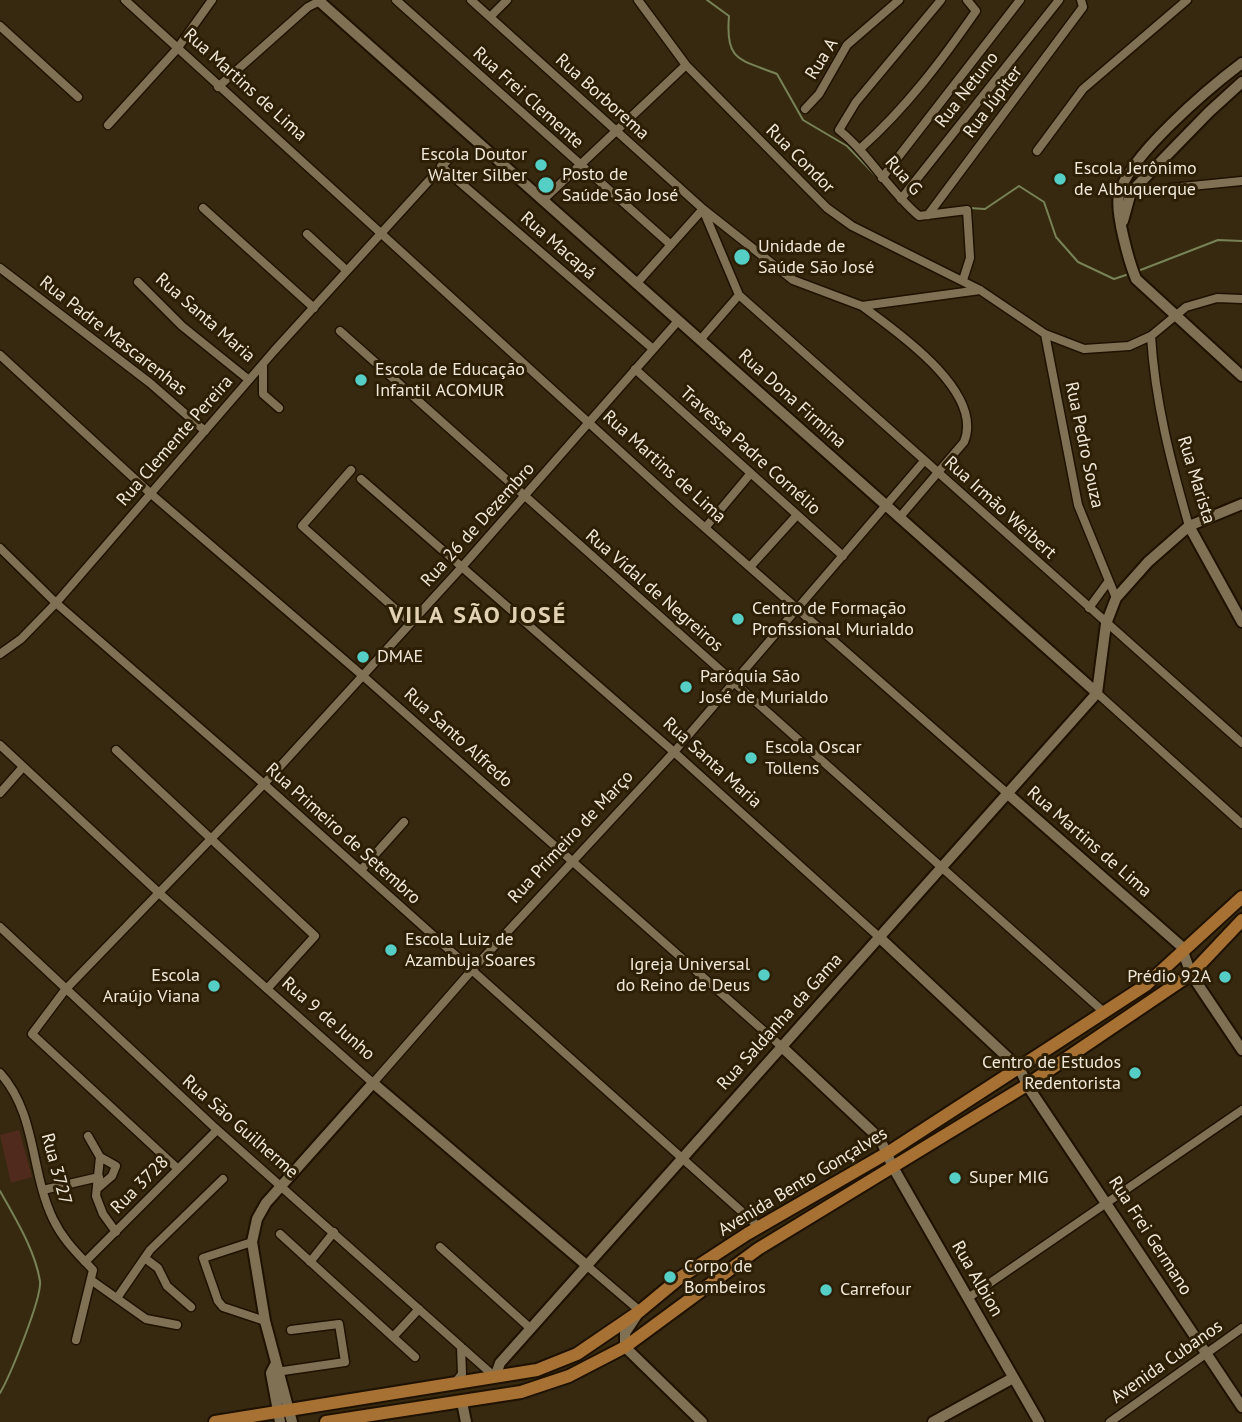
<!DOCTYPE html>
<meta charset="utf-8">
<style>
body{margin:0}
canvas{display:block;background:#36290f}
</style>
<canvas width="1242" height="1422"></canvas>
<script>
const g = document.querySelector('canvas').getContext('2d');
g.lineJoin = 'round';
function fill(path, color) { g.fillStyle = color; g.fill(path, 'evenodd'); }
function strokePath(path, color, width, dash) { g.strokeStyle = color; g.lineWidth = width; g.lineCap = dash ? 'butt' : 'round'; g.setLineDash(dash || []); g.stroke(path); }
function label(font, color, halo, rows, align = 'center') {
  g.font = font + ' "PT Sans",sans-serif'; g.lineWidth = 6; g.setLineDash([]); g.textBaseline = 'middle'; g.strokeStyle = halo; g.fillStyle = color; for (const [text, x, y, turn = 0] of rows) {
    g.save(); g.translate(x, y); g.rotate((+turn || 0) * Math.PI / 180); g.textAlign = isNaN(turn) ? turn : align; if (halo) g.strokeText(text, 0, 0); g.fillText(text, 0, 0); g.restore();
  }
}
fill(new Path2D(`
 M19,1130L32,1177L11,1183L0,1135Z`), '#502a1d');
strokePath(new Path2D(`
 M707,0L729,16C725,62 740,59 777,74L803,120L847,146L878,178
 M969,208L985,209L1019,186L1044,202L1056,237L1078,262L1114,279L1126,275
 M1138,271L1218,240L1242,241
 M0,1191C15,1218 35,1250 40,1281C42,1298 10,1376 0,1393`), '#788257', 2);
const street = new Path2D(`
 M125,0L679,505L1008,794
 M396,0L671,245
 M471,0L703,209L793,280L862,306L980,290
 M638,0L686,65L827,208L852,226L980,290L1045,334L1084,349L1129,346L1151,336L1186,307L1217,298L1242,299
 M941,0L856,102L839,130C870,155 888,190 919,216L967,210L970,258L963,280
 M490,17L507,0
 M0,26L78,97
 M218,87L308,7L322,0
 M805,109L819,94L847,45L899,0
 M108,125L177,49L212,0
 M861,148C906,108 942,60 976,11L967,0
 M1037,151L1083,89L1187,0
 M441,166L653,349
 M882,178L1020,0
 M1131,192L1242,181
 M901,199L1059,0
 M543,200L686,65
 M203,208L314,308
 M928,215L1083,7L1081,0
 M307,234L346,270
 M0,268L150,383L205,431
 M138,282L182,326L249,380
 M636,284L703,209
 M739,295L1242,743
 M862,306C896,331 985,392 964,442L899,518
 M340,331L1105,1013
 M1045,334L1078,505L1116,598
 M1151,336C1155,402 1171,463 1189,526
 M700,340L739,295L704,212
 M0,355L150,493L363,676L782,1047
 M263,366V394L279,408
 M635,369L843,556
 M351,470L302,526L411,623
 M361,479L674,752L879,937
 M705,528L751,473
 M0,548L56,603L264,784L759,1227
 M750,567L797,515
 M1089,608L1108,582
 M0,654L21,639L56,603L274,351L456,151
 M1097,693L1242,824
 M0,745L158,892L373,1083L472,970L674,752L924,461
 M116,750L315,936L267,989
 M0,793L23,767
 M361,870L404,822
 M0,927L213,1126L495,1377
 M0,1073C37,1114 30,1171 53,1219C63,1240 77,1253 93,1270L76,1340
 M88,1136L100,1157L96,1196L103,1214L116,1232
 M178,1169L32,1034L65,990L264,784L461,568L678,321
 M98,1188L112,1176L116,1166L100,1157
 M43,1190L99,1177
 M280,1234L393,1337
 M252,1242L203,1258L218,1301L223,1307L265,1321
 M440,1247L530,1328
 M146,1259L158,1268L167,1286L191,1307
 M85,1262L217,1130
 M310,1262L334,1232
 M585,1264L640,1311
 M91,1280L146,1319L177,1325
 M117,1298L150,1250L223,1179
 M968,1298L1242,1110
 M415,1357L393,1337L419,1309
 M276,1372L345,1362L339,1324L291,1330
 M455,1383L462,1374L461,1347
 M1110,1422L1242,1328`);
const secondary = new Path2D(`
 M318,0L1097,693
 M1242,63C1210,87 1127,157 1119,195C1115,212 1129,262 1136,279L1242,376
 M1123,221L1131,192L1209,112L1242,82
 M1189,526L1242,622
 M1008,794L1181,946L1191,974L1242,1050
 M879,937L1020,1069L1027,1085L1242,1407
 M782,1047L880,1139L894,1169L1039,1422
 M637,1315L625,1333V1347L702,1422
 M275,1365L271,1373L280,1422
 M495,1377L500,1363L1097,693L1106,624L1116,598L1148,562L1189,526L1242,504
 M462,1402L466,1422
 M292,1422L265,1321L252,1242L257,1219L266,1203L373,1083L585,1264
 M933,1422L1013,1378`);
const primary = new Path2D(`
 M215,1422L537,1370L577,1354L640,1311L681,1277L747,1234L889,1152L1146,985L1242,897
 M326,1422L521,1392L569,1376L625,1347L758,1249L1027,1085L1191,974L1242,920`);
strokePath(street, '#1e1100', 11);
strokePath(secondary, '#1e1100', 14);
strokePath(primary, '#1e1100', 16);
strokePath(street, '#807155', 8);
strokePath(secondary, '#807155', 10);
strokePath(primary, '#a67132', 12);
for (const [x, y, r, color] of [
 [541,165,7,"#55cec5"],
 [1060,179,7,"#55cec5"],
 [546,185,9,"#55cec5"],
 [742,257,9,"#55cec5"],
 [361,380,7,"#55cec5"],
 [738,619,7,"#55cec5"],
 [363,657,7,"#55cec5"],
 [686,687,7,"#55cec5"],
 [751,758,7,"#55cec5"],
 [391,950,7,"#55cec5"],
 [764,975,7,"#55cec5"],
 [1225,977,7,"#55cec5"],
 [214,986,7,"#55cec5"],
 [1135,1073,7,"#55cec5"],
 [955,1178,7,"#55cec5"],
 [670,1277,7,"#55cec5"],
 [826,1290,7,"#55cec5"]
]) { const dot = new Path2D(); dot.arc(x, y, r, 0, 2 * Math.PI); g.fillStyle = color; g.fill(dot); strokePath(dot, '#2c1f05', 2.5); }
label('18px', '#f0e8d9', '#2c1f05', [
 ["Rua A",822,59,-58],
 ["Rua Martins de Lima",245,85,42],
 ["Rua Netuno",967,90,-52],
 ["Rua Borborema",602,97,42],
 ["Rua Frei Clemente",528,98,42],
 ["Rua Júpiter",993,102,-53],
 ["Rua Condor",800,159,45],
 ["Rua G",903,176,49],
 ["Rua Macapá",558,246,41],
 ["Rua Santa Maria",205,318,41],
 ["Rua Padre Mascarenhas",113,336,38],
 ["Rua Dona Firmina",792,399,42],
 ["Rua Clemente Pereira",175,441,-49],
 ["Rua Pedro Souza",1084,445,78],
 ["Travessa Padre Cornélio",750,451,42],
 ["Rua Martins de Lima",664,467,42],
 ["Rua Marista",1196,480,73],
 ["Rua Irmão Weibert",1000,508,42],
 ["Rua 26 de Dezembro",478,525,-48],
 ["Rua Vidal de Negreiros",654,591,41],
 ["Rua Santo Alfredo",458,738,42],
 ["Rua Santa Maria",712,763,42],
 ["Rua Primeiro de Setembro",343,834,42],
 ["Rua Primeiro de Março",571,837,-47],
 ["Rua Martins de Lima",1089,842,41],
 ["Rua 9 de Junho",328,1019,41],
 ["Rua Saldanha da Gama",780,1022,-48],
 ["Rua São Guilherme",240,1127,41],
 ["Rua 3727",56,1169,75],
 ["Avenida Bento Gonçalves",803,1182,-31],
 ["Rua 3728",140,1185,-45],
 ["Rua Frei Germano",1150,1236,57],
 ["Rua Albion",977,1279,60],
 ["Avenida Cubanos",1167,1362,-35]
]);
label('18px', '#f0e8d9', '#2c1f05', [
 ["Escola Doutor",527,155,"right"],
 ["Walter Silber",527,176,"right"],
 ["Escola Jerônimo",1074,169],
 ["de Albuquerque",1074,190],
 ["Posto de",562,175],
 ["Saúde São José",562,196],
 ["Unidade de",758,247],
 ["Saúde São José",758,268],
 ["Escola de Educação",375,370],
 ["Infantil ACOMUR",375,391],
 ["Centro de Formação",752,609],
 ["Profissional Murialdo",752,630],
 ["DMAE",377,657],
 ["Paróquia São",700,677],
 ["José de Murialdo",700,698],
 ["Escola Oscar",765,748],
 ["Tollens",765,769],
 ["Escola Luiz de",405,940],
 ["Azambuja Soares",405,961],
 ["Igreja Universal",750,965,"right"],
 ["do Reino de Deus",750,986,"right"],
 ["Escola",200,976,"right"],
 ["Araújo Viana",200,997,"right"],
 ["Prédio 92A",1211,977,"right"],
 ["Centro de Estudos",1121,1063,"right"],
 ["Redentorista",1121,1084,"right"],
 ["Super MIG",969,1178],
 ["Corpo de",684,1267],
 ["Bombeiros",684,1288],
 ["Carrefour",840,1290]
], 'left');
g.letterSpacing = '2px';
label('bold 24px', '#e2d2b3', '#2c1f05', [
 ["VILA SÃO JOSÉ",478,616]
]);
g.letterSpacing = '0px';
</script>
